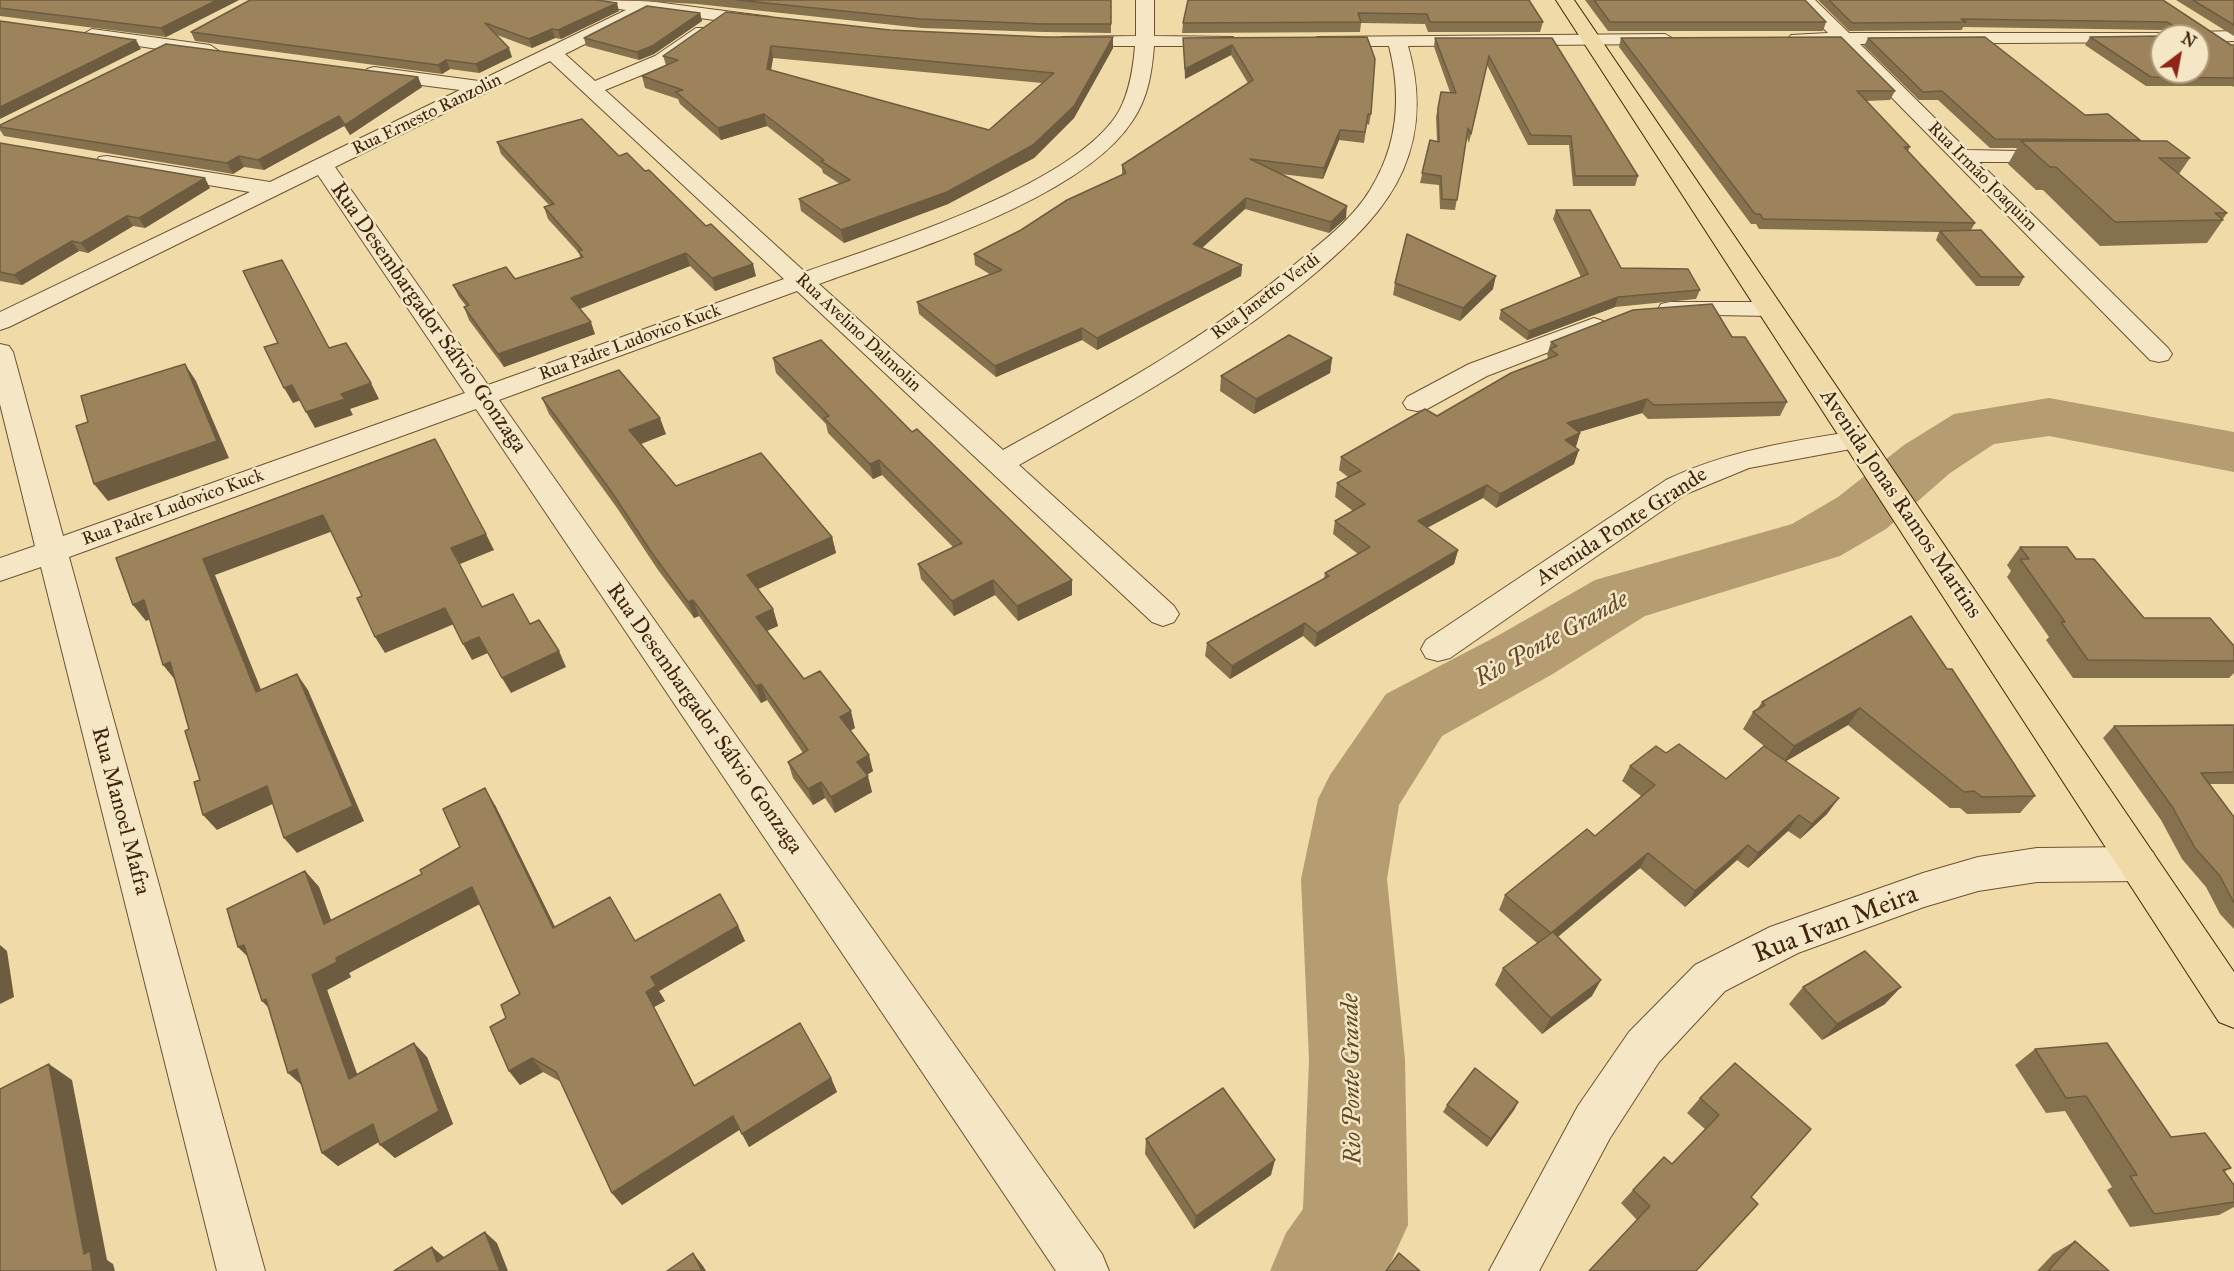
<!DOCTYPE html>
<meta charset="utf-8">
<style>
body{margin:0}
#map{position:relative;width:2234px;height:1271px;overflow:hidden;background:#f0daa7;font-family:"IM FELL Great Primer",serif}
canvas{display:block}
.north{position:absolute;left:2150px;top:24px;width:60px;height:60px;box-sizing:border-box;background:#f5e7c6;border:2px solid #ad997a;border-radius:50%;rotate:32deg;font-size:16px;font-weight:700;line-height:24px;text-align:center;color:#422409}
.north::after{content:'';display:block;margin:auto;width:21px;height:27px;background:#8f2418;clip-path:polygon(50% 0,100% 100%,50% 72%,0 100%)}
</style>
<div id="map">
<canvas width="2234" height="1271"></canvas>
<div class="north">N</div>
</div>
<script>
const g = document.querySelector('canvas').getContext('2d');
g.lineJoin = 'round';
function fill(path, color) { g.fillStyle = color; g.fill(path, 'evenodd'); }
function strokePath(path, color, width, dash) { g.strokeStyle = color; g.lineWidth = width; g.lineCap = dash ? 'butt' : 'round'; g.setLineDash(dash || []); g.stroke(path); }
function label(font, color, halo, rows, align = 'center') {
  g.font = font + ' "IM FELL Great Primer",serif'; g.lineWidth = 5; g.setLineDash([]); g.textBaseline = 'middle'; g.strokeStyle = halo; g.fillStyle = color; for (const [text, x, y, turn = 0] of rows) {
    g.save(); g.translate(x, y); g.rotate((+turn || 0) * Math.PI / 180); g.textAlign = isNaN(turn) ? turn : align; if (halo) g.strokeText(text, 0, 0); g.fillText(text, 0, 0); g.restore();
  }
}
fill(new Path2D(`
 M2049,398L2234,432V472L2049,436L1994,444L1950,473L1886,529L1840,556L1645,616L1551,675L1442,736L1399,805L1387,879L1405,1060L1408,1225L1387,1271H1270L1286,1233L1303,1209L1309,1060L1301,879L1318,799L1330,775L1386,694L1499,635L1595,580L1792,524L1838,497L1904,445L1954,414Z`), '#b59c71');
const minor = new Path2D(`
 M579,0L648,1L771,17L774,21L771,25L765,26L649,12L565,54L595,81L655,56L696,28H708L711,32L708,36L669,64L605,90L805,272C888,242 1067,188 1116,116C1129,96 1133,70 1135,46H1068L1059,41L1062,37L1136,36V0H1154V36L1233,37L1236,41L1227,46H1154C1152,72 1148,98 1133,120C1083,199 906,252 819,284L1003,450C1106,393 1210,337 1300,260C1325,240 1353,218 1370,190C1398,145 1402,97 1389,46H1323L1314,41L1317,37L1665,34L1674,39L1665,44L1408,46C1420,88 1421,129 1403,170C1385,211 1352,241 1319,270C1228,348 1123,406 1019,465L1174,606L1179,614L1174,622L1163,626L1152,622L797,291L499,400L1102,1254L1109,1271H1056L476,409L69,557L265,1271H217L41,567L0,581V558L35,546L0,404V344L9,346L13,352L63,536L465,393L318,175L9,327L0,330V312L250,192L107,168L99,167L96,162L99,157L107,156L270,182L460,90L374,79L364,73L367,69L374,67L479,81L626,10L588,5ZM550,61L784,279L488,385L335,167Z
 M1796,0H1815L1849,33H2168L2170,36H2162V42L1860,44L1967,150L2066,152L2070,156L2066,160L2059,162H1979L2168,348L2172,354L2168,360L2159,362L2150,360L1839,44L1791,43L1788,39L1791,35L1828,33Z
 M92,29L210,45L219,51L210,57L86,38L83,34Z
 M2234,31V41L2198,42V36H2190L2198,32Z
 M1670,302H1770L1779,304L1782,309L1779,314L1770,316L1661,314L1658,309L1661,304Z
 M1594,318L1603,321L1607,326L1603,331L1487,376L1427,409L1417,411L1407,409L1403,403L1407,397L1469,364Z
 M1857,431L1867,434L1871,440L1867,446L1749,468L1686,494L1450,658L1438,661L1426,658L1421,649L1426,640L1666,480C1726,451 1791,441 1857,431Z
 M2139,847L2153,852L2158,864L2153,876L2139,881L2037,882L1978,891L1924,907L1798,953L1725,991L1659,1062L1610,1138L1539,1271H1489L1578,1106L1629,1032L1695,965L1770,927L1923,873L1978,857L2037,848Z`);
const major = new Path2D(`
 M1556,0H1574L2234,972V1028L2219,1022Z`);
strokePath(minor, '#6e5230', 2);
strokePath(major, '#422409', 2);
fill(minor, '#f5e7c6');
fill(major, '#f0daa7');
fill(new Path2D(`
 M0,0H239L166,37L0,16Z
 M620,0H1111V33L1044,32L922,28L697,4Z
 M1529,0L1543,22L1540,32H1428L1425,24L1361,23L1360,32L1182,33L1183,23Z
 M1585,0H1805L1826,22L1823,31H1608Z
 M1818,0H2163L2231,45H2234V87L2232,86H2146L2085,45L2090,37L2166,36L2167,33L2162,30L1963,27L1962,30L1849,31Z
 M2176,0H2234V36Z
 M619,11L561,39L555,38L532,48L497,35L512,57L479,73L450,69L442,74L195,41L191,32Z
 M700,13L702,21L654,54L639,60L586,46L584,38Z
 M890,30L1113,48L1074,118L1034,158L948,204L844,243L801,211L799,199L840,184L823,173L822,169L767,126L721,140L680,104L678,99L645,88L642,76L666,65L663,56ZM773,58L1042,83L989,130L771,70Z
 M1367,37L1371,114L1369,125L1367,124L1364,143L1339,140L1323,179L1281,174L1346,218L1329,233L1245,209L1202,248L1242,265L1241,276L1097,350L1082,340L996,377L919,314L917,302L991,275L975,265L974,254L1021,230L1122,175V165L1248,83L1231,55L1185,79L1183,38Z
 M1435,38H1552L1638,176L1635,186H1573L1569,145H1528L1487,65L1469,143L1467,138L1455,210L1440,209L1439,185L1420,183L1430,140L1437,141L1436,117L1438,108L1450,92L1434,47Z
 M1621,38L1895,91L1890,100L1866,101L1910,147L1908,151L1975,223L1971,230L2024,277L2019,286H1976L1936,240L1939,232L1759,229L1756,224H1751L1619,47Z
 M1868,38L2140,140L2139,141L2190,158L2179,174L2227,213L2223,219V220L2207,243L2100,246L2043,190H2036L2008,164L2017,148H1990L1938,100H1919L1864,46Z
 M418,77L422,87L350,135L344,126L264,170L244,167L233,174L4,136L0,130V127Z
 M497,142L619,156L756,276L715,291L690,266L580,309L595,334L504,367L469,320L464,307L466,306L459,297L453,285L515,279L580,257L579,253L548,219L544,207L549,205L501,154Z
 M0,143L210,188L145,228L133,226L88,253L79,251L22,285L0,281Z
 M1556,210L1621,268L1700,290L1696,299L1615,307L1527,340L1499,319L1501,310L1581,277L1553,219Z
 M1395,283L1493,289L1460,321L1393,295Z
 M1732,337L1787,402L1780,416L1648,419L1642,413L1579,432L1580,433L1575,447L1574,464L1496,508L1483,498L1427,528L1458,550L1454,564L1315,647L1303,636L1230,679L1205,656L1207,643L1324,579L1325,573L1358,554L1333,534L1335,521L1353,511L1335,497L1337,483L1348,477L1339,470L1341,457L1437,416L1547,359L1548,356L1547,355L1551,342Z
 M773,358L1072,595L1018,621L995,595L954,616L921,579L918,564L953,547L882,475L873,479L828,433L826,424L776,373Z
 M1332,358L1330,373L1254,414L1220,391L1221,376Z
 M542,398L666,434L641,444L676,486L832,537L836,553L757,589L773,609L778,626L767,631L804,679L855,728L850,731L873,771L867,775L872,792L835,813L825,798L813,805L793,778L788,762L803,753L767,700L761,703L699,616L694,618L658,570L617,508L549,414Z
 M2020,547L2076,559L2144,618L2234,646V673L2229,678H2073L2046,640L2049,637L2007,577L2011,571L2007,565Z
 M1947,669L2035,796L2020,813L1967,814L1960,808H1950L1848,725L1786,761L1827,814L1800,839L1788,831L1748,868L1737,860L1685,907L1640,868L1558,937L1592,996L1542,1034L1495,985L1503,968L1537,943L1499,910L1505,895L1595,836L1641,796L1622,781L1630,766L1666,753L1726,779L1764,746L1743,729L1753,712L1758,708L1762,702Z
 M2234,725V784H2210L2234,817V929L2220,914L2206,887L2182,859L2161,820L2103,738L2114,726Z
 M495,805L555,927L635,941L738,926L745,941L659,991L665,1001L654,1007L695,1086L831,1078L837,1092L749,1147L740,1129L622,1205L612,1193L561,1082L543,1072L520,1085L509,1071L506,1018L520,994L480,904L349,973L351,977L327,990L357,1075L427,1057L453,1124L395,1158L379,1142L338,1166L322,1153L302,1085L247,956L238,947L305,871L319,887L331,920L422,874L460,847Z
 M1803,987L1885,1004L1822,1040L1789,1004Z
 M2035,1049L2171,1137L2231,1168L2224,1172L2234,1185V1207L2219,1215L2130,1227L2107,1190L2112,1187L2065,1111L2046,1113L2015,1065Z
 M1735,1063L1751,1197L1637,1220L1621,1203L1633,1190L1672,1164L1706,1130L1687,1113L1700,1098Z
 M1518,1102L1514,1110L1487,1147L1443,1112L1447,1105Z
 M1146,1139L1271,1175L1194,1229L1145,1154Z
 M2075,1241L2109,1271H2037L2053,1254Z`), '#86714e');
fill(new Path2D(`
 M217,0H239L166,37L161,28Z
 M617,3L619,11L561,39L558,30Z
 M700,13L702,21L654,54L639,60L637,52Z
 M552,29L555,38L532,48L529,39Z
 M1113,37V48L1074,118L1034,158L948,204L844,243L841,230L947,192Z
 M136,40L141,49L0,119V107Z
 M1232,45L1231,55L1185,79V69Z
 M771,46L773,58L769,81L767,69Z
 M509,48L512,57L479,73L476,64Z
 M446,60L450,69L442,74L438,65Z
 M418,77L422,87L350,135L345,125Z
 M764,114L767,126L721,140L718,128Z
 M339,116L344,126L264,170L258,160Z
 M1340,130L1339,140L1323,179L1324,168Z
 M239,156L244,167L233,174L227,163Z
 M205,178L210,188L145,228L139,218Z
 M1246,198L1245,209L1193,256V244Z
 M1347,206L1346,218L1329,233L1331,222Z
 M127,216L133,226L88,253L81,243Z
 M72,241L79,251L22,285L14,275Z
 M686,253L690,266L576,310L571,298Z
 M753,264L756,276L715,291L712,278Z
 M1242,265L1241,276L1097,350V338Z
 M1496,276L1493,289L1460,321L1463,308Z
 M1618,297L1615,307L1527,340L1529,331Z
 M591,322L595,334L504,367L498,354Z
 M1082,328V340L996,377L995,366Z
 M1332,358L1330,373L1254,414L1256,399Z
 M185,364L196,381L229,458L108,501L94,484Z
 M371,383L379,399L350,409L353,415L315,428L306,412L341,394Z
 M292,385L301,400L293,403L284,388Z
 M1647,399L1642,413L1562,437L1567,423Z
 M660,418L666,434L635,446L629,430Z
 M1580,433L1576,447L1561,454L1565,440Z
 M1579,450L1574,464L1496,508L1500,494Z
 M879,460L882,475L873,479L870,464Z
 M1487,485L1483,498L1415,534L1418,521Z
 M323,515L333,531L215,575L268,707L256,692L203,559Z
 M486,534L494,550L460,564L451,548Z
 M832,537L836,553L752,592L747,575Z
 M1458,550L1454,564L1315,647L1317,633Z
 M993,580L995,595L954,616L952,601Z
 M1072,580V595L1018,621L1017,606Z
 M144,600L157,616L146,621L133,605Z
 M693,600L699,616L694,618L688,602Z
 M445,608L454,624L385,653L375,637Z
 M773,609L778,626L761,633L756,617Z
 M1305,623L1303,636L1230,679L1232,666Z
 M479,637L488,653L472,660L463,644Z
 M559,651L566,667L511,693L502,678Z
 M170,662L176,681L163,665Z
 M297,674L308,690L364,821L297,853L284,838Z
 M761,684L767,700L761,703L756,686Z
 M1860,708L1848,725L1783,763L1794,746Z
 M851,711L855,728L844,734L840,717Z
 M869,755L873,771L861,778L857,762Z
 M868,776L872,792L835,813L831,797Z
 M821,782L825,798L813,805L808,789Z
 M267,786L279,801L217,830L203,815Z
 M485,788L495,805L563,943L553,928Z
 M1839,798L1827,814L1800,839L1812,824Z
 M1799,815L1788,831L1748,868L1758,853Z
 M1748,845L1737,860L1685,907L1695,891Z
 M1648,853L1640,868L1544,948L1551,933Z
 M305,871L319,887L338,939L324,924Z
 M472,887L483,902L349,973L351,977L327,990L364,1093L349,1079L312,975L336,958Z
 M738,926L745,941L659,991L665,1001L654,1007L702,1100L694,1086L646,992L651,977Z
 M0,945L7,951L14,997L0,1004Z
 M244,945L254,962L238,947Z
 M1601,980L1592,996L1542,1034L1551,1018Z
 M1901,987L1885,1004L1822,1040L1837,1024Z
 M266,999L277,1016L262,1001Z
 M414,1043L427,1057L453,1124L395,1158L380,1145Z
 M532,1058L543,1072L520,1085L509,1071Z
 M49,1064L72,1080L107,1260L113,1264L115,1271H93L84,1254Z
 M297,1069L304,1087L288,1073Z
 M831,1078L837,1092L749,1147L742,1134Z
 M1518,1102L1514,1110L1487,1147L1491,1139Z
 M733,1116L741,1129L622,1205L612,1193Z
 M373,1124L387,1137L338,1166L322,1153Z
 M1275,1160L1271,1175L1194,1229L1196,1216Z
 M485,1232L497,1243L508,1271H500Z
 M432,1247L444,1257L450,1271L437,1262Z
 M693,1253L703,1266L706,1271H702Z`), '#6d5c40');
const building = new Path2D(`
 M0,0H217L161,28L0,8Z
 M250,0H597L617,3L558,30L552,29L529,39L485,23L509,48L476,64L446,60L438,65L191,32Z
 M737,0H1111V24H1043L921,19Z
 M1188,0H1529L1543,22H1430L1427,14L1358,13L1361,22L1183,23Z
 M1594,0H1805L1826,22H1610Z
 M1829,0H2163L2231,45H2234V78L2151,77L2090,37L2162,36V72H2198V36H2167L2169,30L2177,28L2167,22L1961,19L1966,22L1852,23Z
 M2193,0H2234V25Z
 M647,6L700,13L652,46L637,52L584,38Z
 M726,12L890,30L1044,37H1113L1074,106L1033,145L947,192L841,230L799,199L850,180L821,161L824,160L764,114L718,128L676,92L683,90L642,76L678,60L663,56ZM771,46L1054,73L989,130L767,69Z
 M0,21L136,40L0,107Z
 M1367,37L1375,59L1371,114H1368L1365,132L1340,130L1324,168L1250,159L1347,206L1331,222L1246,198L1193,244L1242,265L1097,338L1082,328L995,366L917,302L1002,270L974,254L1021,230L1067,200L1126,173L1122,165L1253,80L1232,45L1185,69L1183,38Z
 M1841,37L1895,91H1857L1910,147H1904L1975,223L1763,219L1760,214H1755L1621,38Z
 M1985,37L2085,115L2108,114L2140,140L1995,139L1942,91L1923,92L1868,38Z
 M1435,38H1552L1638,176H1575L1571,136L1531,135L1489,56L1471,134L1468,128L1457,200L1442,199L1441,176L1422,173L1430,140L1439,142L1438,108L1441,92L1456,93Z
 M166,44L418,77L345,125L339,116L258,160L239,156L227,163L0,127V125Z
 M582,119L619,156L627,153L645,171L649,170L706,226L711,224L753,264L712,278L686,253L571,298L591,322L498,354L464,307L469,305L453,285L506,267L515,279L583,257L578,251L582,250L544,207L554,204L497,142Z
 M2021,141H2167L2190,158H2159L2227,213H2215L2223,220L2115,222L2056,167H2050Z
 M0,143L205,178L139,218L127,216L81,243L72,241L14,275L0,272Z
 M1556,210H1590L1621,268L1688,269L1700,290L1618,297L1529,331L1501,310L1588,274Z
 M1981,230L2024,277H1981L1940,231Z
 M1407,234L1496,276L1463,308L1395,283Z
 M282,260L329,348L346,343L371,383L341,394L345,399L306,412L292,385L284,388L264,347L278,343L243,271Z
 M1712,304L1732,337H1745L1787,402L1654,405L1647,399L1567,423L1580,433L1565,440L1579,450L1500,494L1487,485L1418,521L1458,550L1317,633L1305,623L1232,666L1207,643L1329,576L1325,573L1370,547L1335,521L1365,504L1337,483L1361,471L1341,457L1425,409L1437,416L1511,373L1558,355L1550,349L1557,346L1551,342L1633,310Z
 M1289,335L1332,358L1256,399L1221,376Z
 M821,340L912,432L917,429L1072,580L1017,606L993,580L952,601L918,564L962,543L879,460L870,464L824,418L829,416L773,358Z
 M185,364L217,441L94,484L76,426L88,422L81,396Z
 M619,370L660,418L629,430L676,486L761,453L832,537L747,575L773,609L756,617L804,679L820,671L851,711L840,717L869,755L857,762L868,776L831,797L821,782L808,789L788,762L808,750L761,684L756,686L693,600L688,602L652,553L611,491L542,398Z
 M435,439L486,534L451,548L482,607L513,594L530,624L539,620L559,651L502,678L479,637L463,644L445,608L375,637L357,598L362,596L323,515L203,559L256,692L297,674L353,806L284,838L267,786L203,815L194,782L200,780L185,731L189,729L170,662L163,665L144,600L133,605L116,558Z
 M2020,547H2067L2076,559H2094L2144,618H2210L2234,646V661L2088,660L2061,622H2065L2020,559H2029Z
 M1911,616L1947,669H1952L2035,796L1982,797L1974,791L1964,792L1860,708L1794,746L1753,712L1765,705L1762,702Z
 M2234,725V772L2201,773L2234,817V903L2220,876L2195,848L2173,808L2114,726Z
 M1679,744L1726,779L1764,746L1839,798L1812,824L1799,815L1758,853L1748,845L1695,891L1648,853L1551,933L1505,895L1587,829L1595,836L1655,785L1630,766L1656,746L1666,753Z
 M485,788L553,928L610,897L635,941L720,894L738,926L651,977L656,986L646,992L694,1086L800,1023L831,1078L742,1134L733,1116L612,1193L556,1072L532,1058L509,1071L490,1027L506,1018L501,1005L520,994L472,887L336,958L337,962L312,975L349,1079L414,1043L439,1111L380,1145L373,1124L322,1153L297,1069L288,1073L266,999L262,1001L244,945L238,947L227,909L305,871L324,924L422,874L420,870L460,847L443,809Z
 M1553,932L1601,980L1551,1018L1503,968Z
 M1865,951L1901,987L1837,1024L1803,987Z
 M2107,1043L2171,1137L2205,1133L2231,1168L2223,1170L2234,1185V1202L2154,1214L2130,1176L2137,1175L2086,1096L2066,1098L2035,1049Z
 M1735,1063L1811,1129L1751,1197L1758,1204L1696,1271H1589L1650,1206L1633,1190L1664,1157L1672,1164L1719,1115L1700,1098Z
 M49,1064L84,1254L90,1251L93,1271H0V1089Z
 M1475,1068L1518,1102L1491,1139L1447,1105Z
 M1223,1088L1275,1160L1196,1216L1146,1139Z
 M485,1232L500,1271H394L432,1247L437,1262Z
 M2075,1241L2109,1271H2048Z
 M693,1253L702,1271H667Z
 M1399,1253L1420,1271H1386Z`);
fill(building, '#9c835b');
strokePath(building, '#6d5c40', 1.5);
label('18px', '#422409', '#f5e7c6', [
 ["Rua Ernesto Ranzolin",427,115,-26],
 ["Rua Irmão Joaquim",1982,177,45],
 ["Rua Janetto Verdi",1266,297,-37],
 ["Rua Avelino Dalmolin",858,333,43],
 ["Rua Padre Ludovico Kuck",630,343,-20],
 ["Rua Padre Ludovico Kuck",173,508,-20]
]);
label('22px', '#422409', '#f5e7c6', [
 ["Rua Desembargador Sálvio Gonzaga",428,318,55],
 ["Avenida Jonas Ramos Martins",1900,504,56],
 ["Avenida Ponte Grande",1622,527,-33],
 ["Rua Desembargador Sálvio Gonzaga",704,719,55],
 ["Rua Manoel Mafra",120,811,75]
]);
label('italic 24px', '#644828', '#f5e7c6', [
 ["Rio Ponte Grande",1552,640,-29],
 ["Rio Ponte Grande",1353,1079,-91]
]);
label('27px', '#422409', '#f5e7c6', [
 ["Rua Ivan Meira",1836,925,-21]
]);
</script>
